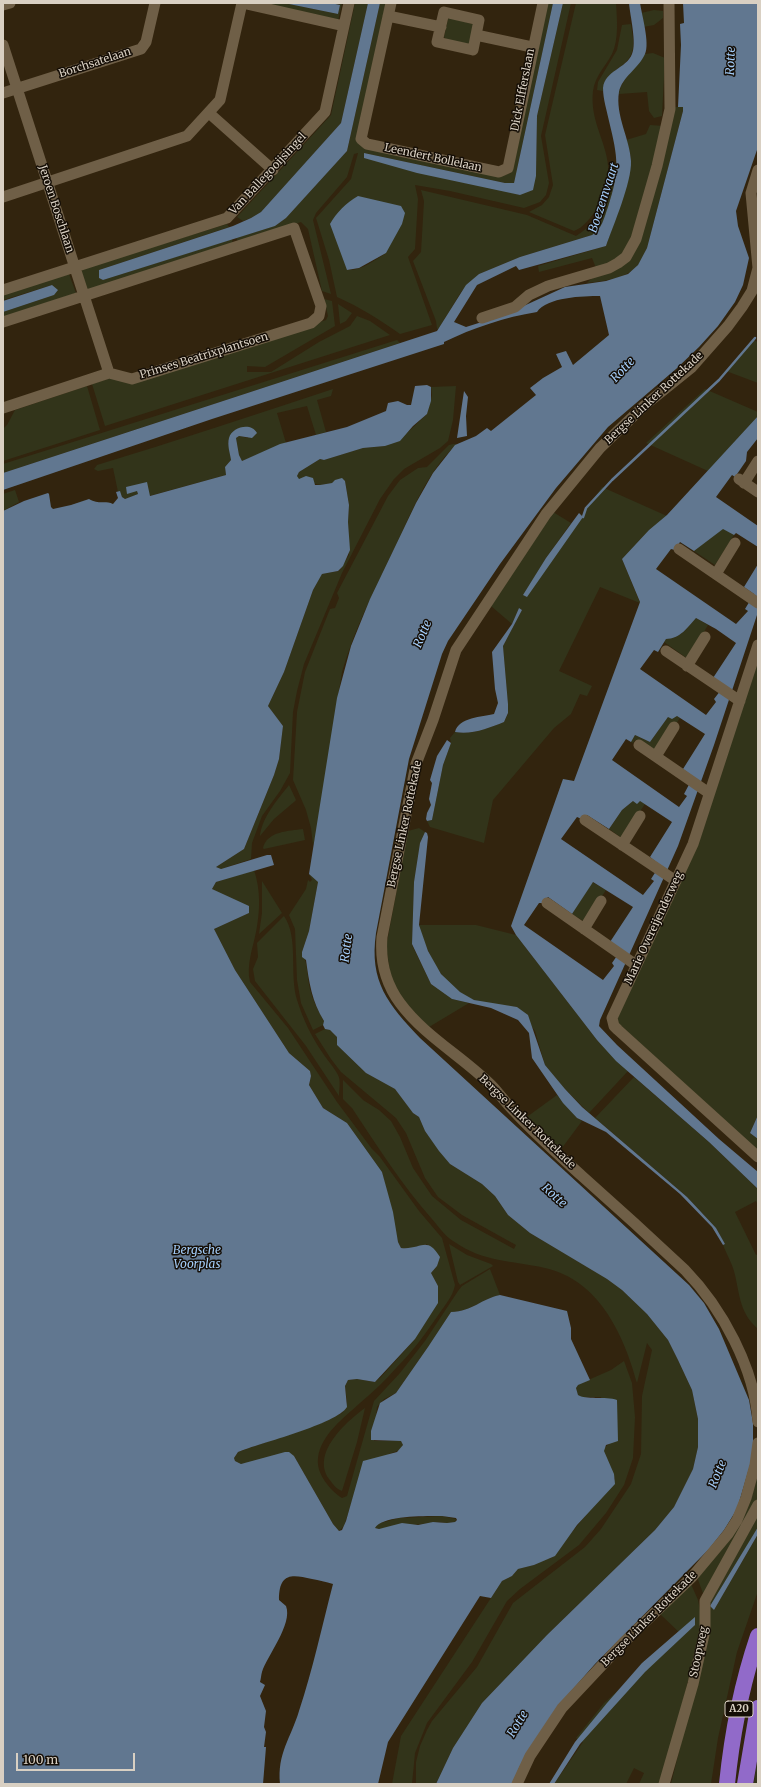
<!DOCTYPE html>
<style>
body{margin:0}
#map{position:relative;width:761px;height:1787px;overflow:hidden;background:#32240e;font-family:Merriweather,serif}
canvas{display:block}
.frame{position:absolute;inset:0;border:4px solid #d9d0c3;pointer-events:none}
.scale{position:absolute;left:16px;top:1753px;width:119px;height:18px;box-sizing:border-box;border:2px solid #d9d0c3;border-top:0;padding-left:5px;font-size:12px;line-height:14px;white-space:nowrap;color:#d9d0c3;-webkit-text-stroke:3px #150e06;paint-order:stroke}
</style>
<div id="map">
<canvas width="761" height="1787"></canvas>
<div class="frame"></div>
<div class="scale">100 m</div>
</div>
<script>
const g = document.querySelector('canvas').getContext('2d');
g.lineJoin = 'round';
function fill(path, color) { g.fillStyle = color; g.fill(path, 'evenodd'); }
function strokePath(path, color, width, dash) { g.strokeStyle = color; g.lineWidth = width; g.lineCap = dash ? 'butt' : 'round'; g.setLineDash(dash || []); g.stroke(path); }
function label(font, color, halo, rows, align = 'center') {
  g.font = font + ' Merriweather,serif'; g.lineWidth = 3; g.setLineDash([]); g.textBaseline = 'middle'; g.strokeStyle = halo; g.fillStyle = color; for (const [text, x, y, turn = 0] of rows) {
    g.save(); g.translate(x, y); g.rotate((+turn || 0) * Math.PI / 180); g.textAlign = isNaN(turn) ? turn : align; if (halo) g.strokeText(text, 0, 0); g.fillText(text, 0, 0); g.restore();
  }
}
fill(new Path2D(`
 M255,3H284L338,14L340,5L331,3H342L338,21Z
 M355,3H368L341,123L261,212L251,218L243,221L237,217L331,115Z
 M380,3H386L357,140L500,176L511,173L547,3H553L514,183H505L364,153L520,195L536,176L537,116L563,3H571L541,136L549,183L546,195L540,202L524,208L450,191L415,185L418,199L415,249L408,257L432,325L400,334C380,320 360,307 337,297L329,260L316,218L351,179L358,153L354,154L347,177L316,213L313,220L331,294L322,291L308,229L301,222L239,243L236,238L275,226L286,218L347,151ZM386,253C375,260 361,271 348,270L344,260Z
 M576,3H616C617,19 619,39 612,54C605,67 595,76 593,91C588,135 627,159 597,208C591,218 584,227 574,231L529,212L542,205L549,197L553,185L545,135Z
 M654,10L663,11V18L654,25L643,27L641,13Z
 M450,17L475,25L471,42L468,44L447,40L444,37L448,19Z
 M631,24C632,33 635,44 632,52C627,69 605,69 603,91L597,90L598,82L617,50L622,25Z
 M653,53L665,58L662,116L654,118L649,111L647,92L619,94C621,79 637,67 645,54Z
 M669,107H683V111L647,248C644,253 642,261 638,265C626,279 604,281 587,283L591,279L630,258Z
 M650,125L663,126L641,218L620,259L596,268L592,258L539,272L538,266L606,246L630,171L631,157L626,140L646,134Z
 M617,163C617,177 607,217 600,230C598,232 595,234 592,235L520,257L479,274L461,292L439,328L437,329L436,321L413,261L421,252L424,201L421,190L527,215L576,236C601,221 613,193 613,164Z
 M227,224L229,227L99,270V278L103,280L232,239L233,245L87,291L81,269Z
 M69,274L76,293L3,318V312L54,295L52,285L3,300V293Z
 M324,299L332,301L335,326L265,367L247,366V372H271L319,342L350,326L357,316L370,321L390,335L105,426L92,384L111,378L136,382L326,320L328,316Z
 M338,304L352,313L346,321L340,324Z
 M397,340L400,343L3,473V464Z
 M753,340L758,342V383L726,371Z
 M87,386L100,430L3,461V429L7,425L15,410Z
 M456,386L453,420L448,441L440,448L404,469L394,479L380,499L342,573L304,664L297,691L293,712L290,773L280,791L262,816L252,843L251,859L221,869L216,867L244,849L274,775L279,759L283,726L268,706L284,672L313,590L322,574L339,571L349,555L348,522L349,505L345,481L320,485L298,479L297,476L299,472L320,459L324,460L363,448L385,446L408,432L427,414L432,395L431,387Z
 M333,389L331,396L317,400L326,432L316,435L307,406L277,413L286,443L242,461L239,455L236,438L239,436L248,438V427L228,442L231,460L225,467L226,475L149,496L137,491L138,494L125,499L122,497L120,492H118L113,468L98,471L94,469L97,465C176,441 254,415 333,389Z
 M705,389L758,412V416L708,471L646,443Z
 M453,444H457C426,472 411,515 393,551C374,591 354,630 342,672L316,835L313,845L311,828L306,810L293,780L297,712L305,672L330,609L335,608L339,598L337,593L388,496L400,480L418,468L427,467L449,445Z
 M602,487L667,516L649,530L622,559L640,603L600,587L559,671L592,686L587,696L580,694L571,714L554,728L493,800L484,843L430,827L427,821L432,820L443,765L451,743L450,738L455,732C472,735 489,728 504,722L508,714V704L503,646L522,610L519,608L512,624L491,606L553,512L571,523L546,558L532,581L550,561Z
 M15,490L19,502L3,511V494Z
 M723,528L734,535L715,565L694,551Z
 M696,618L708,625L688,659L664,642L666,639C680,639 688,627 696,618Z
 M758,653V1115L750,1133L758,1139V1152L616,1021L696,839Z
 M677,716L680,718L655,754L635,740L633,743L631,742L635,735L650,742L668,717Z
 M289,785L296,800L294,802L274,819L260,836C262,817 278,799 289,785Z
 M633,801H640L645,804L622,838L609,829L622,810Z
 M419,828L425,832L420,843L414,882L412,945L431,984L452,999L469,1003L429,1027L415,1014L397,992L390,972L386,947L408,831Z
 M303,829L305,840L264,849L263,848C267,831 289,831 303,829Z
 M254,870C261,891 260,911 256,932C253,948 246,965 250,982L288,1028L337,1102L372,1149L380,1157L419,1211L442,1238L455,1285C453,1296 445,1305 439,1314C426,1333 413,1351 397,1367C386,1380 373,1392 360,1403C344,1418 321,1434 318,1458C316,1474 330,1490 342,1498L347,1496L374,1401L400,1373L425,1341L458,1291L462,1286L490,1269L500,1295C481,1299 473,1311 451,1312L428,1347L396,1393L384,1399L377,1407L374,1441H401L403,1445L400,1450L389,1454L353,1498L344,1526L339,1531L333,1524L294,1456L241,1464L235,1461L234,1458L238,1452L321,1423L342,1413L347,1402L345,1386L348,1380L357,1379L375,1382L381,1377L415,1339L438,1286L431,1273L437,1266L427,1244L412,1248H401L398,1242L382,1172L347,1123L323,1108L309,1085L311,1076L310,1071L289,1053L235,970L214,929L249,913L212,889L216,882Z
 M309,874L318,882L309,931L302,952C308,964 307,976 310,989C313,1001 318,1011 324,1021L323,1025L313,1030L301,1003L297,980L295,929L289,915L306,889L308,880L310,882L312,880Z
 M262,881L282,913L259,934L262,913Z
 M592,882L606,890L585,922L572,914Z
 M284,916C299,938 289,973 297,1000C303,1019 311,1036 322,1052C327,1060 334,1067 338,1075C341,1080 339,1090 339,1096L306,1046L255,981L253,969L258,957L257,943Z
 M419,925H476L516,935L597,1040L628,1071L589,1113L565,1089L545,1065L535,1031L517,1007C503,1005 486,1005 474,1000C443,988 427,954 419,925Z
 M325,1029L330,1030L337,1037V1045L366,1073L395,1089L413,1113L419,1117L425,1131L450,1164L482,1184L495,1196L508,1215L530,1233L607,1279L622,1290L647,1314L668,1340L678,1360L692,1390L698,1419V1447L693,1469L674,1507L655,1530L547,1635L482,1703L453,1748L436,1784H416V1762L420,1746L427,1730L432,1721L477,1667L513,1603L585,1547L601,1529L631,1484L641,1454L642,1396L652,1350L647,1343L637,1383C624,1335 599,1280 545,1268C510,1260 485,1263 453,1241C444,1235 439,1227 432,1219C402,1185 377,1146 352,1108L343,1099V1080L363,1100L379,1110L391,1121L400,1137L413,1168L432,1196L461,1220L514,1249L516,1245L462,1215L438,1197L425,1178L406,1133L396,1118L341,1072L331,1059L315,1034Z
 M634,1077L709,1142L758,1189V1205L756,1201L735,1212L756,1255L758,1254V1329C740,1313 740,1297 735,1275C733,1265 727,1255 723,1245L725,1244L716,1228L687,1197L595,1118Z
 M557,1095L577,1118L582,1121L559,1152L524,1119Z
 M449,1244L467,1255L491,1264L493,1266L460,1285L458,1282Z
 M624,1361L632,1383L635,1417L633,1458L624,1485L606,1513L579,1545L520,1589L507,1601L472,1662L427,1723L415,1753L412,1784H392L401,1736L502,1581L512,1576L518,1569L534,1565L542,1560L551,1558L615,1479L604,1454V1448L610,1443L601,1397H581L578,1395L576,1388L577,1385L611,1370Z
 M365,1408L357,1442L342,1491C336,1489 333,1484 329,1479C311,1453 346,1422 365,1408Z
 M758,1473V1500L704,1596L697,1577C728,1544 749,1517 758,1473Z
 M758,1513V1528L710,1606L714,1610L758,1534V1591L737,1652L718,1738L711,1784H671L701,1662L707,1606Z
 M442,1516L456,1519L455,1522L447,1523L439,1522L379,1529L375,1528L377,1524L399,1518Z
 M691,1584L698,1600L702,1621L697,1646L662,1784H639L644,1773L634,1768L626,1784H554L583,1742L576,1738L604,1703L681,1634L660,1614Z
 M758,1755V1784H754V1781Z`), '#32341a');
fill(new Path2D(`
 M284,3H331L340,5L338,14Z
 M368,3H380L347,151L286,218L275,226L103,280L99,278V270L233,226L251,218L261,212L341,123Z
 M553,3H563L537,116L536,176L533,190L520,195L417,173L364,158V153L505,183H514Z
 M629,3H640C642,16 650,43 645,54C639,68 622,77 619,92C615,115 630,139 631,161C632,182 613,226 606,246L519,270L516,266L477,285L454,322L466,327L504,315L565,287L606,281L628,274L638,265L647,248L683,111V107H678L681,45L680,24L684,23L683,3H758V147L736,211L738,226L749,258L743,285L735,302L718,326L699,347L676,369L608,427L556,488L500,564L448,641L442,654L409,759L376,933C369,982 388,1004 420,1038L689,1285L704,1303L719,1329L749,1400L753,1423V1455L737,1509L724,1530L709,1549L595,1664L566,1697L520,1766L512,1784H436L453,1748L482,1703L547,1635L655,1530L674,1507L693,1469L698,1447V1419L692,1390L678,1360L668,1340L647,1314L622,1290L607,1279L530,1233L508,1215L495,1196L482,1184L450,1164L439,1151L425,1131L419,1117L413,1113L395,1089L366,1073L337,1045V1037L330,1030L325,1029L323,1025L324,1021C312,1002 309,982 306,960L302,957V952L309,931L318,882L309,874L337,698L351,646L370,599L416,503L433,473L455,445L476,436L487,428L491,431L536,395L530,388L543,378L562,367L556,354L566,351L573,365L609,335L600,296C583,296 547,297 537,312C505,317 473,328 444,342V344L212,419L3,490V473L437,331L466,285L479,274L520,257L592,235C602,229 604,218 608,207C620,170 618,158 609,121C607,111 603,99 603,88C605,70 626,69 632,54C637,43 630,16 629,3Z
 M358,196L401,206L405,213L402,224L386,253L359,268L347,270L330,224C336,213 346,203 358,196Z
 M52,285L58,290L54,295L3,312V301Z
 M427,385L431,387V401L427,414L413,426L400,441L385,446L363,448L324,460L320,459L299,472L297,476L299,479L306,476L313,478L315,485H320L332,483L335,480L342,478L345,481L349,505L348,522L350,550L343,566L338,571L322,574L313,590L284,672L268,706L283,726L279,759L274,775L244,849L216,867L221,869L267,855H271L274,865L216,882L212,889L249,906V913L214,929L235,970L289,1053L310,1071L311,1076L309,1085L323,1108L347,1123L382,1172L393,1212L398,1242L401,1248C422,1250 426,1235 440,1257L437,1266L431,1273L438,1286V1303L415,1339L375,1382L357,1379L348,1380L345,1386L347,1407C337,1424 260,1443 238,1452L234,1458L235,1461L241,1464L285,1452H289L294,1456L333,1524L339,1531L342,1530L346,1521L363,1461L397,1452L403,1445L401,1441L371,1440V1431L380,1403L396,1393L428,1347L451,1312C473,1311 481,1299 500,1295L567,1311L571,1328V1339L590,1380L578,1385L576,1388L578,1395C585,1400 606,1396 617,1400L618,1441L606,1445L604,1451L614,1474L615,1484L577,1525L555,1556L534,1565L518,1569L512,1576L502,1581L491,1598L480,1596L388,1742L378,1784H280C277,1753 291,1738 299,1711C313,1669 322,1626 333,1584C326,1582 319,1580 312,1579C291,1574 279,1573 279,1600L286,1606C293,1624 267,1656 262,1672C261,1675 261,1679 260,1682L265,1685L260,1696L266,1711L264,1727L266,1732L264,1747H266L263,1784H3V511L24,501L48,493L49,494L51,507L53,509L71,505L89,499C99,505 105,500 113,504L118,498L116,492L120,491L122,497L125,499L138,494L137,491L127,494L126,487L147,482L150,496L226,475L225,467L231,460C230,453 227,445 229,438C232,427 251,422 257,433L252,438L239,436L236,438L239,455L242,461L280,444L347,427L386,411L388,403L398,401L407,405H411L415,386ZM442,1516L456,1518L457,1520L455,1522L447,1523L433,1522L418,1525L402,1523L379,1529L375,1528C382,1515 428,1516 442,1516Z
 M464,391L468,397L466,416L467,436L457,438Z
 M758,416V438L747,452L746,461L735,477L732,475L716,497L758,526V547L736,533L734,535L723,529L694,551L680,542L675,550L671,549L656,569L736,624L748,611L745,609L754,594L744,587L758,564V612L714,745L678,846L600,1020L599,1026L617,1045L719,1139L758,1172V1189L709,1142L616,1061L597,1040L516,935L511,926L563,779L574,781L640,602L622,559L649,530L667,515ZM696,618L716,629L736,643L713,678L724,686L714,699L716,702L706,715L640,669L654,650L658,652L666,639C680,639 688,627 696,618ZM677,716L705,734L683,769L693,777L684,794L687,796L679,807L612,760L626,739L631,742L635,735L650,742L668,717L672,719ZM633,801L637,804L640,801L672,822L650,857L660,865L651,879L654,881L643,895L561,839L577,817L584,820L587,815L609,829L622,810ZM593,882L633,907L610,942L621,950L612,963L614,966L603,980L524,925L539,903H543L548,897L572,914Z
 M579,513L583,517L527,597L523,595L546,558Z
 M519,608L522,610L503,646L508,704V713L504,722C489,728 472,735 455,732C459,717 482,717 494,714L498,703L495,689L492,652L512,624Z
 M447,740L451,743L443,765L432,820L427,821L426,819L427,813L431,805L429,799L432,783L430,780L437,756Z
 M425,832L427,833L428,837L419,925L428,951L441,974L460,992L474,1000L517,1007L528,1015L545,1065L565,1089L582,1107L687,1197L716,1228L725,1244L723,1245L712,1227L680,1194L606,1132L577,1118L563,1103L532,1058L529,1033L518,1020L491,1008L452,999L431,984L412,944L414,882L420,843Z
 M758,1115V1139L750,1133Z
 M758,1527V1534L714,1610L710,1606Z
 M695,1617V1625L645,1672L580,1744L554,1784H549L575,1742L607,1703L642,1663Z`), '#617790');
strokePath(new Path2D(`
 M583,517L586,508L612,480L719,380L755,338`), '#617790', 2.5);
strokePath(new Path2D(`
 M242,3L344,26
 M391,3L361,139L367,144L499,172L508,168L543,3
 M3,5L10,3
 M444,12L479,20L473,50L437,42Z
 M388,16L441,27
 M476,35L532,47
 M3,45L109,373
 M3,93L141,49L146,42L155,3
 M209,113L273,170
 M758,170L751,193L758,268L752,291L742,307L728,326L691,368L645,405L600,448L546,514L456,650L433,720L416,764L382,937C380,961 386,984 400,1003C425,1037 465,1058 494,1088C501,1096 507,1104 514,1111C535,1134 559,1155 582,1176C617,1207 651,1238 685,1270C722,1308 755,1369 758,1422
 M3,197L187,136L220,100L242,3
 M3,290L227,218L325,112L349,3
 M482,318L515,307L529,295L548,286L609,268L618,263L626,257L636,239L657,166L670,109L669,3
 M3,322L294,228L321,306L319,316L311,323L132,379L109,373L3,408
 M739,479L758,492
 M744,483L758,461
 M679,549L758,603
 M716,574L735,543
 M758,645L693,844L612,1018L614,1026L618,1030L758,1157
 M666,651L740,701
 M687,666L705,637
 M639,745L709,793
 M656,756L674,727
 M585,820L676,881
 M622,845L640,816
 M547,903L636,965
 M584,929L601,901
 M517,1784L530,1756L562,1708L623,1643L692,1577L728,1534L737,1520L746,1498L755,1465L758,1443
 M664,1784L693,1684L705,1630V1601L758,1505`), '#6f5f47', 11);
strokePath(new Path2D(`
 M727,1784C732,1734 742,1683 758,1636
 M745,1784L758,1708`), '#916ac9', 16);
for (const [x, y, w] of [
 [739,1709,28]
]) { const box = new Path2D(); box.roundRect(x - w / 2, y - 8, w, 16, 3); g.fillStyle = '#150e06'; g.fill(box); strokePath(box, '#d9d0c3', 1); }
label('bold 10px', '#d9d0c3', null, [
 ["A20",739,1709]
]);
label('11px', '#d9d0c3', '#150e06', [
 ["Borchsatelaan",95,63,-18],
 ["Dick Elfferslaan",523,90,-79],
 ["Leendert Bollelaan",433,158,12],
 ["Van Ballegooijsingel",268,174,-47],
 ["Jeroen Boschlaan",56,209,72],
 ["Prinses Beatrixplantsoen",204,356,-17],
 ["Bergse Linker Rottekade",654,398,-43],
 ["Bergse Linker Rottekade",405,824,-78],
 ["Marie Overeijenderweg",654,928,-65],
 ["Bergse Linker Rottekade",527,1122,44],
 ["Bergse Linker Rottekade",649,1619,-45],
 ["Stoopweg",699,1652,-78]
]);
label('italic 12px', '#a2cbf7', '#150e06', [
 ["Rotte",731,61,-88],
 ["Boezemvaart",604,198,-72],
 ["Rotte",623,370,-47],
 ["Rotte",423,634,-67],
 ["Rotte",347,948,-83],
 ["Rotte",554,1196,42],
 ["Bergsche",197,1251],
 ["Voorplas",197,1265],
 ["Rotte",718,1474,-68],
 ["Rotte",518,1724,-59]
]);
</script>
